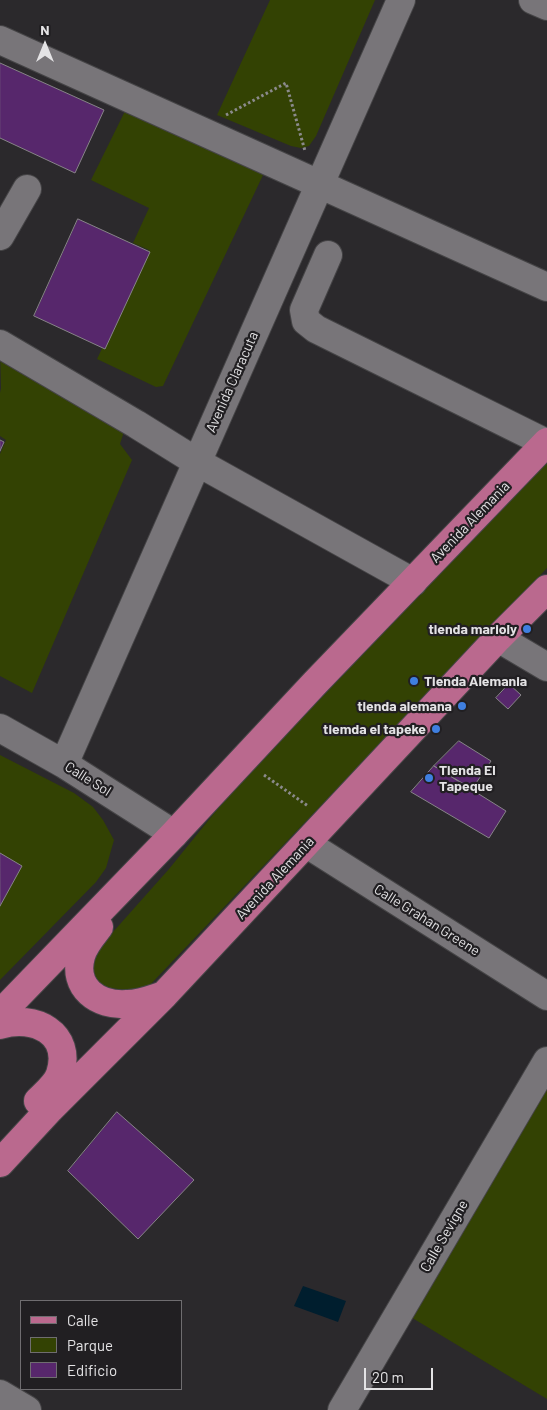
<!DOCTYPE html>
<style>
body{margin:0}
#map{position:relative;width:547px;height:1410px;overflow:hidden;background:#2b292c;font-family:Barlow,sans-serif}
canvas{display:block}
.legend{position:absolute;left:20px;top:1300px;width:162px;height:90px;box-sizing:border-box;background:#211f22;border:1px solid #6f6d70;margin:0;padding:6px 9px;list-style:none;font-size:15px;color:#e4e3e5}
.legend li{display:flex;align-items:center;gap:10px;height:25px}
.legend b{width:25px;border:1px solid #6f6d70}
.north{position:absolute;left:20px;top:20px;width:50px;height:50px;-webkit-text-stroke:4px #211f22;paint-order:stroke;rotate:0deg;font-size:14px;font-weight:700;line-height:20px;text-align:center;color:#e4e3e5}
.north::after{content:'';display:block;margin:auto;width:18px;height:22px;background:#e4e3e5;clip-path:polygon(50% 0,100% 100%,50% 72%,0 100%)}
.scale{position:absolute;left:364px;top:1368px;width:69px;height:22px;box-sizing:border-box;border:2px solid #e4e3e5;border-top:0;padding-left:6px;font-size:15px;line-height:18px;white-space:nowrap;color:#e4e3e5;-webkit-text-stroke:4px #211f22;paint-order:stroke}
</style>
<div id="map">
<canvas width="547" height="1410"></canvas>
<ul class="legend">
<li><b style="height:6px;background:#ba698e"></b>Calle</li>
<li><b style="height:14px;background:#334203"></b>Parque</li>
<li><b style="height:14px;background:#57276c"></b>Edificio</li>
</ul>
<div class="north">N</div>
<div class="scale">20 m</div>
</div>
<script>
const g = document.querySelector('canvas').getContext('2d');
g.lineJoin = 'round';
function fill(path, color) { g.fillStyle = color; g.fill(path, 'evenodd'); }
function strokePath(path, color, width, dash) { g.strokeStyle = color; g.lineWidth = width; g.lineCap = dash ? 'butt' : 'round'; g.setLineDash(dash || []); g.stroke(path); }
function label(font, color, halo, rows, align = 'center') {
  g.font = font + ' Barlow,sans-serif'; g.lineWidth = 4.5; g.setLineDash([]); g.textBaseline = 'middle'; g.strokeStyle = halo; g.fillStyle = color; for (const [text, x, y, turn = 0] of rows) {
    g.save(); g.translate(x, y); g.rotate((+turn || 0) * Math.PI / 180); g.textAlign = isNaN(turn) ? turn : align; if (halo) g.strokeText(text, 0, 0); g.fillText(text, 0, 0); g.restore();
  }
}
fill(new Path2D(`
 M270,0H375L316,136L309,146L301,148L291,146L217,115Z
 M127,107L264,173L163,386L156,387L97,359L149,250L133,243L149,208L91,180Z
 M0,349L127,422L120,444L132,460L32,693L0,676V454L6,440L0,436V393L1,388Z
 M547,462V568L149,986L138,989L126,990L110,988L102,985L95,979L91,965L93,952L113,932L169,869L233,790Z
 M0,755L74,793L93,807L103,820L114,840L106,868L96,882L0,980Z
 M547,1081V1399L409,1316Z`), '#334203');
fill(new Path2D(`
 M303,1286L346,1301L338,1322L294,1306Z`), '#001e2e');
const building = new Path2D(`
 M0,63L104,110L75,173L0,138Z
 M78,219L150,252L105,349L34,316Z
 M0,440L4,442L0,451Z
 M509,684L521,695L508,709L496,698Z
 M459,741L491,761L472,789L434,766Z
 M434,766L506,811L489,838L411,792Z
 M0,853L22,866L0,906Z
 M117,1112L194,1180L138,1239L68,1171Z`);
fill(building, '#57276c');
strokePath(building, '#878488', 1);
const minor = new Path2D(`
 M533,0L547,6
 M0,40L547,287
 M0,236L27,189
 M328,255L304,310L306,321L316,329L546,443
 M0,344L136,424L197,462L413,582
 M498,638L547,667
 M0,728L64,764L174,834
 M64,764L401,0
 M307,844L547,996
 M0,1394L27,1410
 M342,1410L547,1061`);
const major = new Path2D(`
 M99,927C92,936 84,945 81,956C72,988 98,1006 127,1004C140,1004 152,999 164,995
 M0,1014L174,834L315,683L547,442
 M0,1025C34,1014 73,1033 60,1074C57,1084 46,1093 38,1101
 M0,1163L50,1109L164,995L498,638L547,589`);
strokePath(minor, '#454446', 30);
strokePath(major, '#454446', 30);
strokePath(new Path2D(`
 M226,115L286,83L305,151
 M264,775L308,806`), '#8b8a8c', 3, [2.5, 2.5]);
strokePath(minor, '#787579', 28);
strokePath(major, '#ba698e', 28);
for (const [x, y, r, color] of [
 [527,629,5,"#3f7fe0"],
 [414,681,5,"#3f7fe0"],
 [462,706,5,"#3f7fe0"],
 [436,729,5,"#3f7fe0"],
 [429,778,5,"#3f7fe0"]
]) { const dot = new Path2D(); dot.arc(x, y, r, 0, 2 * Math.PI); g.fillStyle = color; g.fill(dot); strokePath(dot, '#211f22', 2); }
label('14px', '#e4e3e5', '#211f22', [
 ["Avenida Claracuta",232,382,-66],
 ["Avenida Alemania",470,522,-46],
 ["Calle Sol",88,779,32],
 ["Avenida Alemania",275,878,-47],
 ["Calle Grahan Greene",427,920,32],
 ["Calle Sevigne",444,1236,-60]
]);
label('bold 14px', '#e4e3e5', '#211f22', [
 ["tienda marioly",517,629],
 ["Tienda Alemania",424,681,"left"],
 ["tienda alemana",452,706],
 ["tiemda el tapeke",426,729],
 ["Tienda El",439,770,"left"],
 ["Tapeque",439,786,"left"]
], 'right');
</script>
